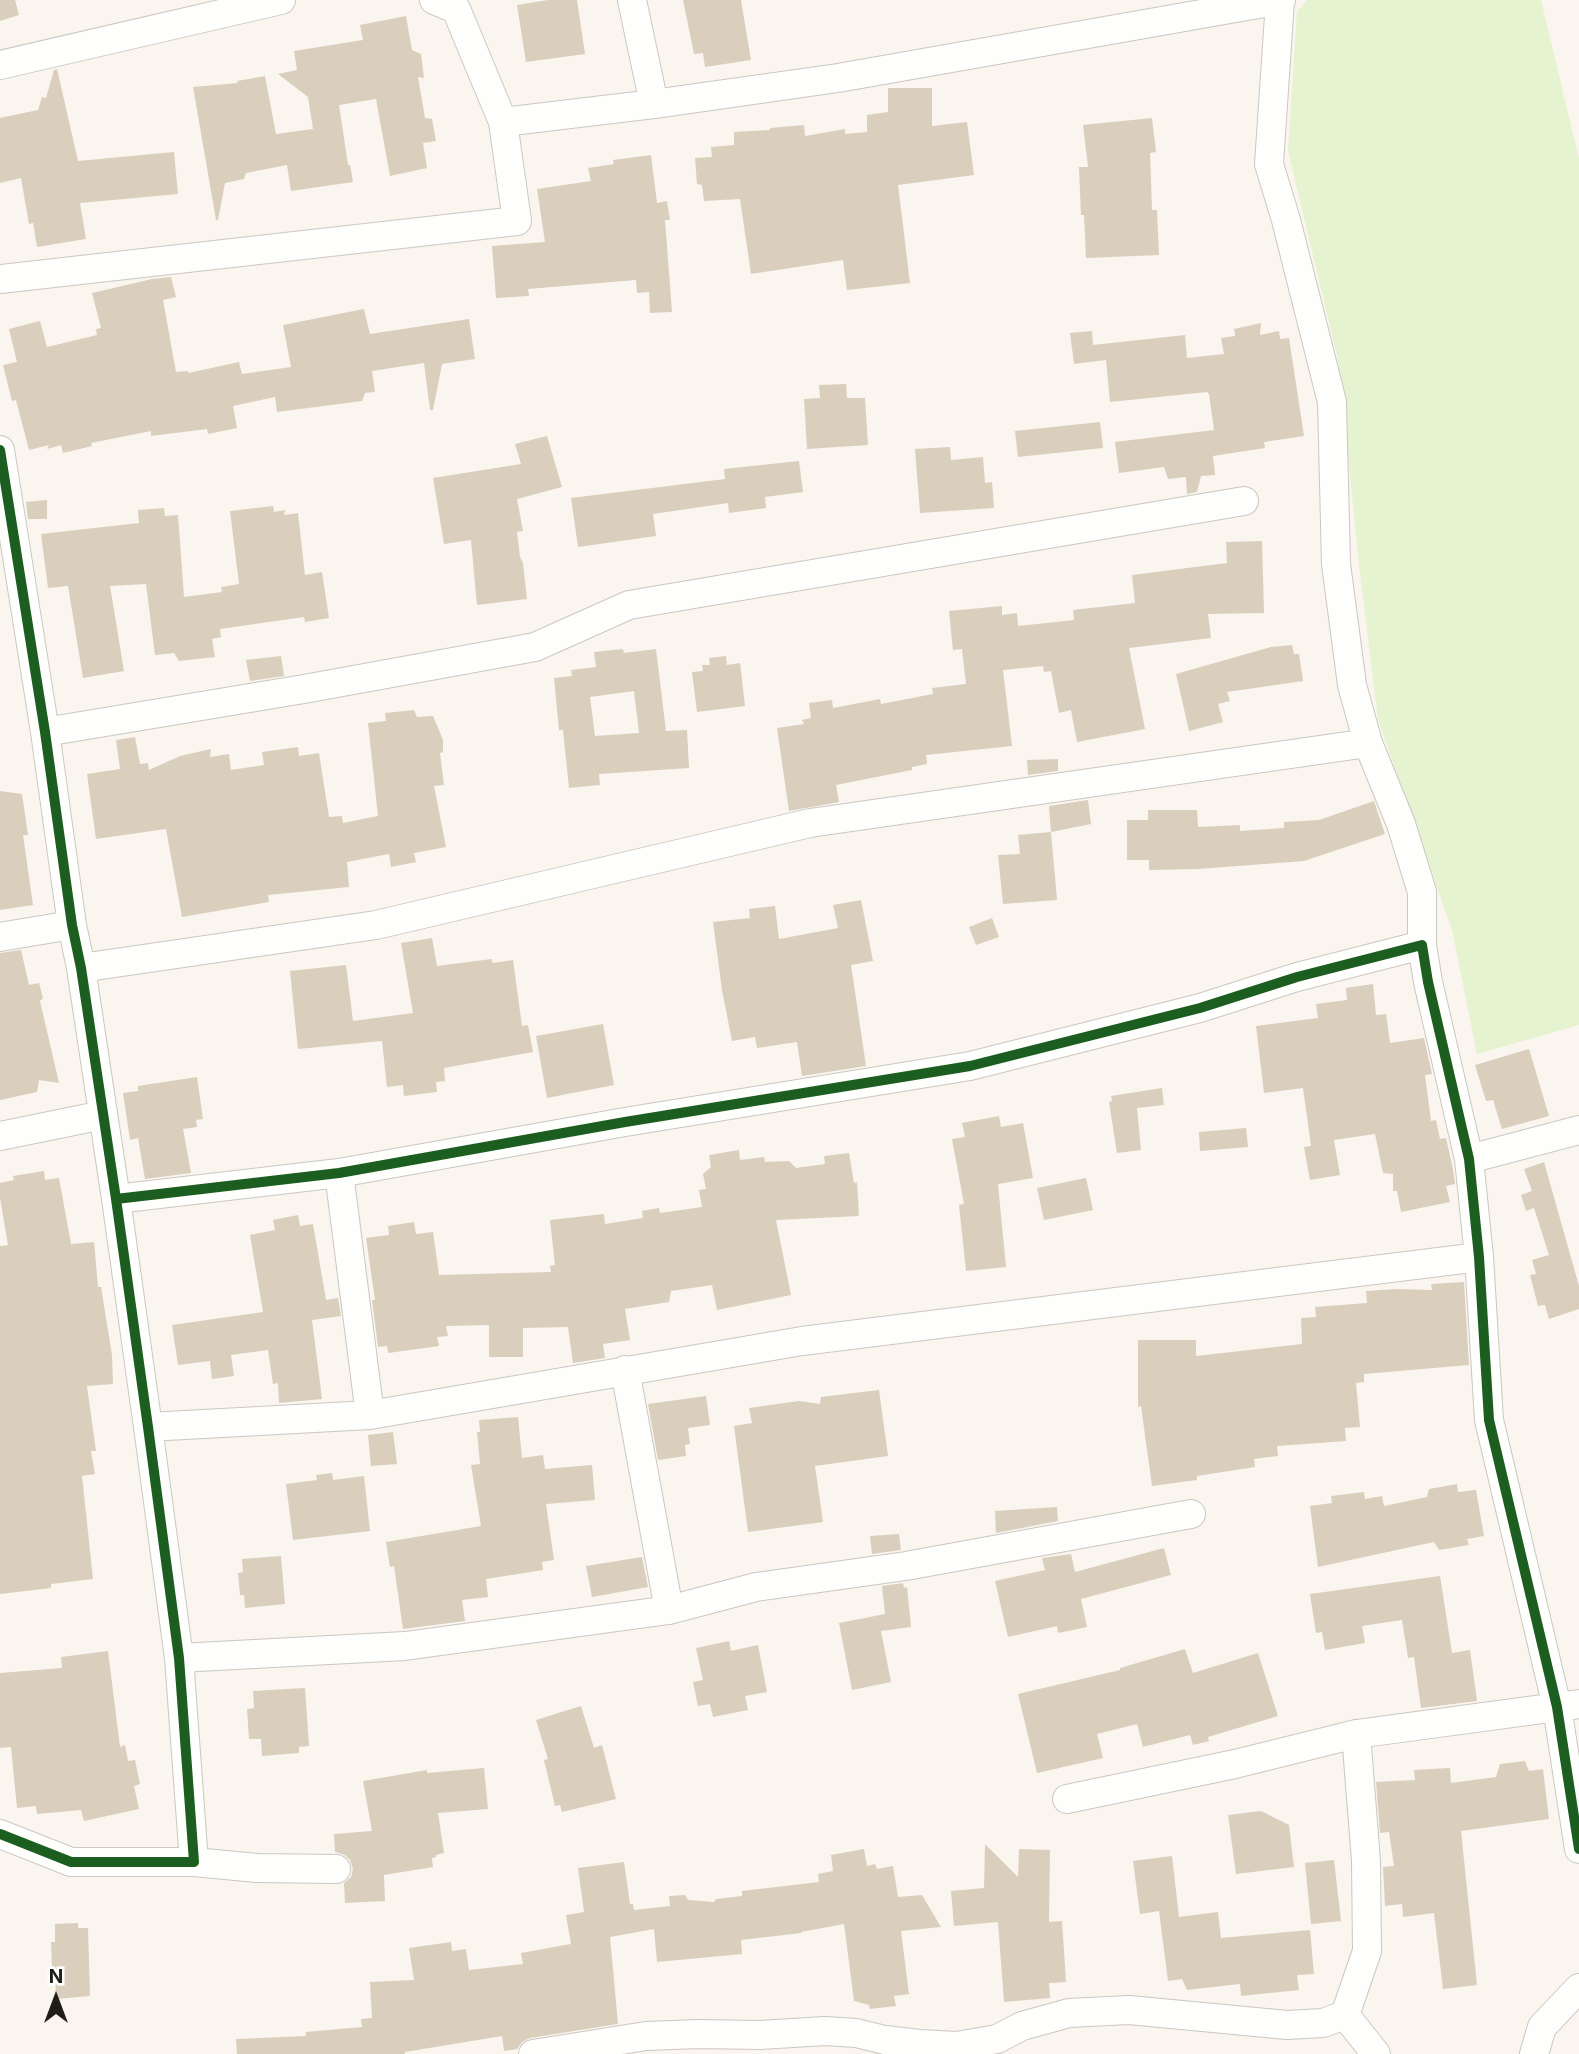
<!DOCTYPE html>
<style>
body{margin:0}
#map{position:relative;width:1579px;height:2054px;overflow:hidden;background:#faf5ee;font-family:Inter,sans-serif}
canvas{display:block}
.north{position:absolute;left:21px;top:1963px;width:70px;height:70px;-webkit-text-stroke:5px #fff;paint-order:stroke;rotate:0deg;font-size:19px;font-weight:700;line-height:28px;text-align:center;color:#201d18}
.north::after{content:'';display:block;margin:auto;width:24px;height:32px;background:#201d18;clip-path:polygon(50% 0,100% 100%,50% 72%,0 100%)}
</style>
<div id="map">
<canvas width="1579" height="2054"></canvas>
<div class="north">N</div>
</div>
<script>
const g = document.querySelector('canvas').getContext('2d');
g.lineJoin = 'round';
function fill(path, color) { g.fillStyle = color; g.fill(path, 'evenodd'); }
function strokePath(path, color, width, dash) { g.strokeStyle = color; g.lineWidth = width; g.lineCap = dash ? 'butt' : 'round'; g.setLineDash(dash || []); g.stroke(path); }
fill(new Path2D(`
 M1307,0H1541L1579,159V1025L1477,1054L1452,930L1378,720L1359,565L1338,360L1288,151L1297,12Z`), '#e5f3d0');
fill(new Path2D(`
 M0,0H15L19,15L0,21Z
 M548,0H577L585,54L526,62L517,5Z
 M683,0H741L751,60L705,67L703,53L694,54Z
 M406,16L412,50L421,54L424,78L418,77L425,118L432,119L436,141L423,143L427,168L390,176L376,99L339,105L348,165H350L353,182L291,191L287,165L246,173L244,179L225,183L218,220H216L193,87L238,83L237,81L265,76L276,134L313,129L308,97L278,74L297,70L294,51L363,40L360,25Z
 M57,69L78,161L174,152L178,194L80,203L86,239L37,247L33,223L29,224L21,178L0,183V118L38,110L42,97L46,98L54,70Z
 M888,88H932V126L967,122L974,175L898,185L910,283L847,290L843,260L751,274L740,199L704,201L702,185L697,184L695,158L712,157L711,147L734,145V132L770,130V128L804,125L805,136L845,129V134L867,132V115L888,112Z
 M1152,118L1156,152L1150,153L1152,210H1157L1159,255L1086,258L1084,215H1081L1079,167H1088L1083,125Z
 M651,155L657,203L667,201L670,220H665L672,312L650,313L649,292L637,293L636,280L528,289L529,296L496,298L492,246L545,242L537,189L591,181L588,168L614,164L613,160Z
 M171,277L176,297L163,300L176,372L188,371V373L239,362L242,374L291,367L283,325L364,309L370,334L469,319L475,359L442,364L433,410H430L424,363L372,371L375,392L365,393L362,401L277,412L275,397L233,406L237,428L208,434L207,429L151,436V431L91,443L92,446L63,453L61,445L47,449L49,445L29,450L16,400L12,401L3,365L17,362L9,329L40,321L47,347L97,335L96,329L101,328L92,293L152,279Z
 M1261,323L1260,335L1279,331L1280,339L1289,338L1304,436L1264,442L1265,448L1213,456L1215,475L1201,476L1197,492L1187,494L1186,477L1168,479L1164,467L1119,473L1115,442L1214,430L1209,394L1207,392L1110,402L1106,360L1074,364L1070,333L1092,331L1093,345L1185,335L1187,358L1224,354L1221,338L1235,336L1234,329Z
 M846,384L847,398H865L868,445L807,449L804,399L820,398L819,385Z
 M1100,422L1103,448L1018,457L1015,431Z
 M547,436L562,487L517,499L523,531L517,532L520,557L523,563L527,599L477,605L471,540L444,544L433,478L521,464L515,444Z
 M950,447L951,460L983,457L985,483L992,482L994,508L920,513L915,449Z
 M799,461L803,492L765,497L766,508L729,513L728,503L653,514L656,536L578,547L571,498L725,479L724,469Z
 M47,500V519H28L26,502Z
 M273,506L274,512L285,510L284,515L298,513L305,575L322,572L329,618L305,622L304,617L220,629L221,637L212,639L215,657L179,661L174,653L155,655L146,584L110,586L124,671L83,678L68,586L48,588L41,534L139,523L138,510L164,508L165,516L178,515L184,597L222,592L221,587L239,584L230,511Z
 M1262,541L1264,613L1208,614L1211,638L1129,648L1145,729L1077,742L1071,710L1059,713L1051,671L1044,672L1043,666L1003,670L1012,746L926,755L927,764L912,767V770L836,785L839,802L789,811L777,728L804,724L802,720L811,718L809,703L832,700L833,708L880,699L881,704L933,694L932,688L966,684L962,649L953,650L949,611L1002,606V615L1017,613L1018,626L1074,620L1073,610L1135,603L1132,575L1227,563L1226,542Z
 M1292,645L1294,654H1299L1303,681L1227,692L1230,701L1218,704L1223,722L1189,731L1176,674L1271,647Z
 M623,649L624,653L656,649L666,731L687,730L689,768L599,774L600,785L569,788L563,730H559L554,678L572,676L571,670L596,667L594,652ZM634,691L639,733L595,736L590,697Z
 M281,656L284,676L250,681L246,660Z
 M726,656L727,665L740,663L745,706L697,712L692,672L703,671L702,665H710L709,658Z
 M414,710L417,717L433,716L443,740V752L440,753L444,785L434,786L446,847L414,853L416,862L391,867L389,854L347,862L349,887L268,895L269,902L182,917L166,829L96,839L87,774L120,769L116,740L135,737L140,764L148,763L149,770L180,756L211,749L210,757L229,754L231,770L264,765L262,752L298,747L299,756L319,753L329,817L342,816L343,823L378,816L368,723L386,721L385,713Z
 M1058,759V771L1028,775L1027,760Z
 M0,791L22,794L28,835H23L33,905L0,910Z
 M1088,800L1091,824L1051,832L1049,806Z
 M1374,801L1385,834L1304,861L1198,869L1149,870V860H1127V820H1148V810H1197L1198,827L1240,825V831L1284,828V822L1319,820Z
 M1051,832L1057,900L1003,904L998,855L1020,854L1018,835Z
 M861,900L873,961L851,965L866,1066L802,1076L797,1042L757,1048L755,1037L732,1041L722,990L713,922L750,918L749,909L775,906L779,939L838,928L833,905Z
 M992,918L999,937L976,945L969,927Z
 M432,938L437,966L492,959V963L513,960L522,1026L528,1025L533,1052L444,1068L445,1081L436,1082L437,1092L404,1096L403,1085L387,1087L382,1041L298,1049L290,971L346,965L353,1021L413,1013L401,943Z
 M21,950L29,985L39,983L43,998L40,1001L59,1083L39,1080L37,1092L0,1100V953Z
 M1373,984L1376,1015L1386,1014L1390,1043L1424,1038L1432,1074L1425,1075L1431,1121L1436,1120L1440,1139L1446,1138L1453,1169L1455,1184L1446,1186L1450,1202L1401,1212L1397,1191H1393V1174L1383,1173L1375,1134L1334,1140L1340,1175L1310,1180L1304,1147L1311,1146L1303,1088L1264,1093L1256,1026L1318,1018L1316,1004L1347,1000L1346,988Z
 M603,1024L614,1085L547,1098L536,1036Z
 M1529,1049L1549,1116L1502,1129L1493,1100L1486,1101L1475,1065Z
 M197,1077L203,1119L196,1120L197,1127L183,1129L191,1173L145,1179L138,1138L130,1140L123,1093L138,1091V1086Z
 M1162,1088L1164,1105L1137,1108L1141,1150L1117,1153L1109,1102L1112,1101L1111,1096Z
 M999,1116L1001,1127L1023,1123L1033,1178L998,1184L1006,1267L966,1271L959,1205L964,1204L952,1139L965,1137L962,1123Z
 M1246,1128L1248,1147L1200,1151L1199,1132Z
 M739,1150L740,1160L764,1157L765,1162L789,1161L796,1168L825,1164L824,1156L849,1153L854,1183L857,1182L859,1216L776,1220L791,1295L717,1310L712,1285L671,1291L669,1302L625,1309L630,1340L603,1344L605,1358L573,1363L568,1327L523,1328V1357H489V1325L446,1326L448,1336L437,1337L439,1346L388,1353L387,1346L378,1347L372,1300H375L366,1238L389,1235L388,1226L414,1222L416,1234L433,1232L439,1275L551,1272L550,1266L555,1265L550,1220L604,1214L605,1224L643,1218L642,1211L659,1208L660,1213L702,1207L699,1190L706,1189L703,1174L711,1167L709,1155Z
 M1544,1162L1579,1286V1309L1549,1319L1545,1305L1538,1306L1530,1275L1536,1274L1532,1260L1549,1255L1534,1208L1526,1211L1521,1195L1532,1191L1524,1169Z
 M44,1171L45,1180L59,1178L71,1244L94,1242L98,1287H101L112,1355L113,1384L87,1386L96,1451H91L95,1474L82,1476L93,1579L51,1584V1588L0,1594V1246L8,1245L0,1198V1183L14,1180L13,1176Z
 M1086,1178L1093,1210L1044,1220L1037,1188Z
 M298,1215L300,1226L313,1224L326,1300L338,1298L341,1316L312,1320L322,1399L279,1403L278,1383L273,1384L268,1350L231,1355L234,1376L212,1379L210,1361L178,1365L172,1325L263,1312L250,1235L275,1230L273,1220Z
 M1464,1282L1469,1365L1364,1374V1382L1356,1383L1360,1427L1345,1428L1346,1441L1277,1446L1278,1456L1254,1459L1255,1467L1197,1476V1480L1152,1486L1141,1406L1138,1407V1340H1196V1356L1302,1344L1301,1318L1316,1317L1315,1307L1367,1303L1366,1291L1397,1289L1432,1290L1431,1284Z
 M879,1390L888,1456L815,1466L823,1522L748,1532L734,1426L752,1423L749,1408L799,1401L820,1404L821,1397Z
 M706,1396L710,1425L688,1428L690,1444L685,1445L686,1456L658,1460L648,1404Z
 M518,1417L522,1458L543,1455L545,1469L592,1465L595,1500L546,1504L554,1560L542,1562L543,1570L486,1579L488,1597L462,1600L465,1621L403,1629L394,1566L390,1567L386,1542L481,1526L471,1465L480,1464L477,1432H480L479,1420Z
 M393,1432L397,1464L371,1466L368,1435Z
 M332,1473L333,1480L364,1476L370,1531L293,1540L286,1484L317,1480L316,1475Z
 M1457,1484L1458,1492L1476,1490L1484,1536L1467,1539L1469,1545L1439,1550L1434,1542L1318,1567L1310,1506L1332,1503L1331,1496L1364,1492L1365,1499L1382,1496L1384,1506L1427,1497L1429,1489Z
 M1057,1507L1058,1521L996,1533L995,1511Z
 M899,1534L901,1550L872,1554L870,1536Z
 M1164,1548L1171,1575L1081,1599L1087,1627L1058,1633L1057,1626L1008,1637L995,1581L1045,1570L1042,1558L1071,1554L1075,1572Z
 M281,1556L285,1604L245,1608L244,1595H240L238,1573L243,1572L242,1559Z
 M642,1557L648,1587L592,1597L586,1566Z
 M1440,1576L1452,1653L1470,1650L1477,1701L1421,1708L1414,1657L1408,1658L1402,1620L1362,1626L1365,1643L1325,1650L1322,1632L1316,1633L1310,1594Z
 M903,1583L904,1588L907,1587L911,1627L881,1631L891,1682L852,1690L839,1623L885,1614L882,1586Z
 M729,1641L731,1651L758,1645L767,1692L745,1696L748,1710L713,1717L710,1704L698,1706L693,1682L703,1680L696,1648Z
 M1185,1649L1193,1673L1258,1653L1278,1716L1208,1737L1209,1741L1193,1745L1190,1735L1143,1747L1137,1724L1097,1734L1103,1758L1037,1773L1018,1694L1120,1670V1668Z
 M108,1651L120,1747L125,1745L128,1761L135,1760L140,1784L134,1786L139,1809L84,1821L81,1810L37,1814L36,1806L17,1808L11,1747L0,1748V1673L62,1668L61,1657Z
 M305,1688L309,1746L299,1747V1753L262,1756L261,1739H249L247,1709L254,1708L253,1691Z
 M581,1706L594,1748L602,1745L616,1799L562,1812L560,1805L555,1806L544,1760L548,1759L536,1720Z
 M1525,1761L1529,1771L1543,1769L1549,1819L1461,1831L1477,1985L1443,1989L1434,1913L1403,1917L1402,1904L1385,1906L1383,1867L1394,1866L1389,1832L1380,1833L1376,1782L1415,1780L1414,1770L1450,1768L1451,1783L1496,1777L1500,1764Z
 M484,1768L488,1809L438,1813L444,1853L436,1855V1857L432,1858L433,1867L384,1875L385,1901L345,1903L344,1883L351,1877L353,1869L350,1860L345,1855L335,1852L334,1834L372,1831L363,1781L427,1770V1773Z
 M1261,1811L1289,1825L1294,1867L1236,1874L1228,1815Z
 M985,1844L1018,1877L1019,1849L1050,1850L1049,1922L1062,1921L1066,1982L1049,1983L1050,1998L1004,2002L998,1922L954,1926L951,1891L984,1888Z
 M864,1849L867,1866L875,1864L877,1869L893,1866L898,1897L922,1895L941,1927L901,1931L909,1994L894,1996L896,2006L870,2009L869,2005L854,2001L844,1924L801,1932V1933L741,1940L742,1954L657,1962L654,1929L610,1937L618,2024L530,2038L522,2042L517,2049L504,2051L502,2036L405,2052V2054H237L236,2039L306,2036V2032L362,2027L361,2019L372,2018L370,1982L414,1980L409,1948L451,1942L452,1951L466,1949L469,1970L523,1964L521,1953L571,1944L566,1915L584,1912L578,1868L624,1862L630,1904H633L634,1910L670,1906L669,1896L685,1895L688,1900L714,1902L716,1899L742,1896V1891L819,1882L818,1874L833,1871L831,1855Z
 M1172,1856L1179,1917L1218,1912L1221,1938L1310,1930L1314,1974L1297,1975L1299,1990L1241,1996L1240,1984L1187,1990L1182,1979L1168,1981L1159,1911L1140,1914L1133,1861Z
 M1334,1860L1341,1921L1311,1924L1305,1863Z
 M78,1923V1928H88L90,1996L56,1999L55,1967H52L51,1942H55V1924Z`), '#dacfbd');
const minor = new Path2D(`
 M632,0L654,104
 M1280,1L1269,164L1286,220L1332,402L1336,564L1352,685L1368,743L1401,824L1422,892V945
 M0,65L281,0
 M503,122L654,104L838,78L1281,0
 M0,279L517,221L503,122L456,9L434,0
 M0,450L45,732L72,925L81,968L116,1199L148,1427L179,1658L194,1862H71L0,1834
 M45,732L304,689L535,647L629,605L1244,501
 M0,937L72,925
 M81,968L376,925L810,823L1368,743
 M0,1136L103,1115
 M1469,1159L1579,1130
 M339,1173L370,1415
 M116,1199L339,1173L625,1122L970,1066L1200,1008L1297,977L1422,945L1428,982L1469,1159L1479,1257L1489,1420L1557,1707L1579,1849
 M625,1370L669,1610
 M148,1427L370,1415L802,1341L1479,1257
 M179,1658L405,1646L669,1610L756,1587L906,1566L1191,1514
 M1067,1799L1235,1764L1356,1734L1579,1704
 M194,1862L257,1868L336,1869
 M1345,2015L1376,2054
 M533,2054L646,2036L699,2034L760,2035L825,2031L856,2033L885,2040L919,2044L957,2046L997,2039L1022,2026L1069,2013L1129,2010L1287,2025L1323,2023L1345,2015L1367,1951L1366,1861L1356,1734
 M1534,2054L1542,2027L1579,1988`);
strokePath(minor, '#cbc7c2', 30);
strokePath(minor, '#fefefc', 28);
strokePath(new Path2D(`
 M0,450L45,732L72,925L81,968L116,1199L148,1427L179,1658L194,1862H71L0,1834
 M116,1199L339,1173L625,1122L970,1066L1200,1008L1297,977L1422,945L1428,982L1469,1159L1479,1257L1489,1420L1557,1707L1579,1849`), '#1b5e20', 10);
</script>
